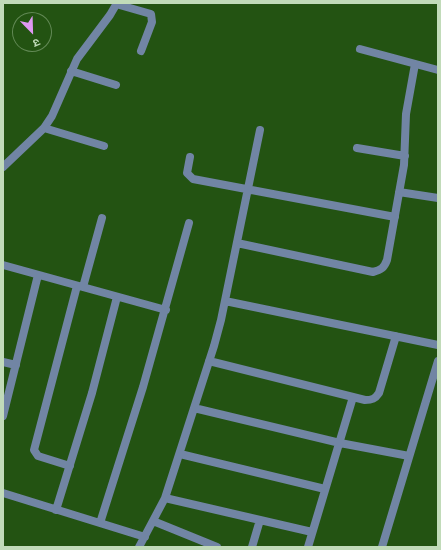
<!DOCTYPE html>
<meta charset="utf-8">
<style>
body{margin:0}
#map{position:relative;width:441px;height:550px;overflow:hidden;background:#235312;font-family:Bitter,"Noto Sans Devanagari",serif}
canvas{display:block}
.frame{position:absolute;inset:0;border:4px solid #c1dbb9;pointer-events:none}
.north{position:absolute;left:12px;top:12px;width:40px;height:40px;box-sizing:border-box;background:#235312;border:1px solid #628955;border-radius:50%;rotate:157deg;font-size:11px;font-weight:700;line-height:16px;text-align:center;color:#c1dbb9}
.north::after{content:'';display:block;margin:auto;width:14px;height:18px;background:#df98f2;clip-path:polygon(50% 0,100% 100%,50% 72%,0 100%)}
</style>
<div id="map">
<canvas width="441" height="550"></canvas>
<div class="frame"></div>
<div class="north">उ</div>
</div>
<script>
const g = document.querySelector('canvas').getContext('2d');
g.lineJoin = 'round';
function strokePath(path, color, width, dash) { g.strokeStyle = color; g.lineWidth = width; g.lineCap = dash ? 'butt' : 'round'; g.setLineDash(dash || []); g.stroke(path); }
strokePath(new Path2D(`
 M116,4L151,14L152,22L141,51
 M360,49L438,70
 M71,71L116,85
 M44,128L104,146
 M357,148L405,156
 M190,157L187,173L193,179L395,217
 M3,167L44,128L52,116L77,59L110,15L117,3
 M399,192L438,198
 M237,243L373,272C381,270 384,268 387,260L404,165L406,114L415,64
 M3,265L166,310
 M83,287L102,218
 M225,301L438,345
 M209,361L365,400C372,400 375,399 379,393L396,336
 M3,362L16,365
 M194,408L340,443L409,456
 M3,416L38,275
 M180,454L325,489
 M70,466L38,456L34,450L77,286
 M3,493L145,537
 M165,498L312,532
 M56,510L92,393L117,297
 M153,521L217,547
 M100,523L143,387L189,223
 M139,547L165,498L214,346L221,320L260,130
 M252,547L260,520
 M308,547L353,397
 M382,547L438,361`), '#7185a4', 8);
</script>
